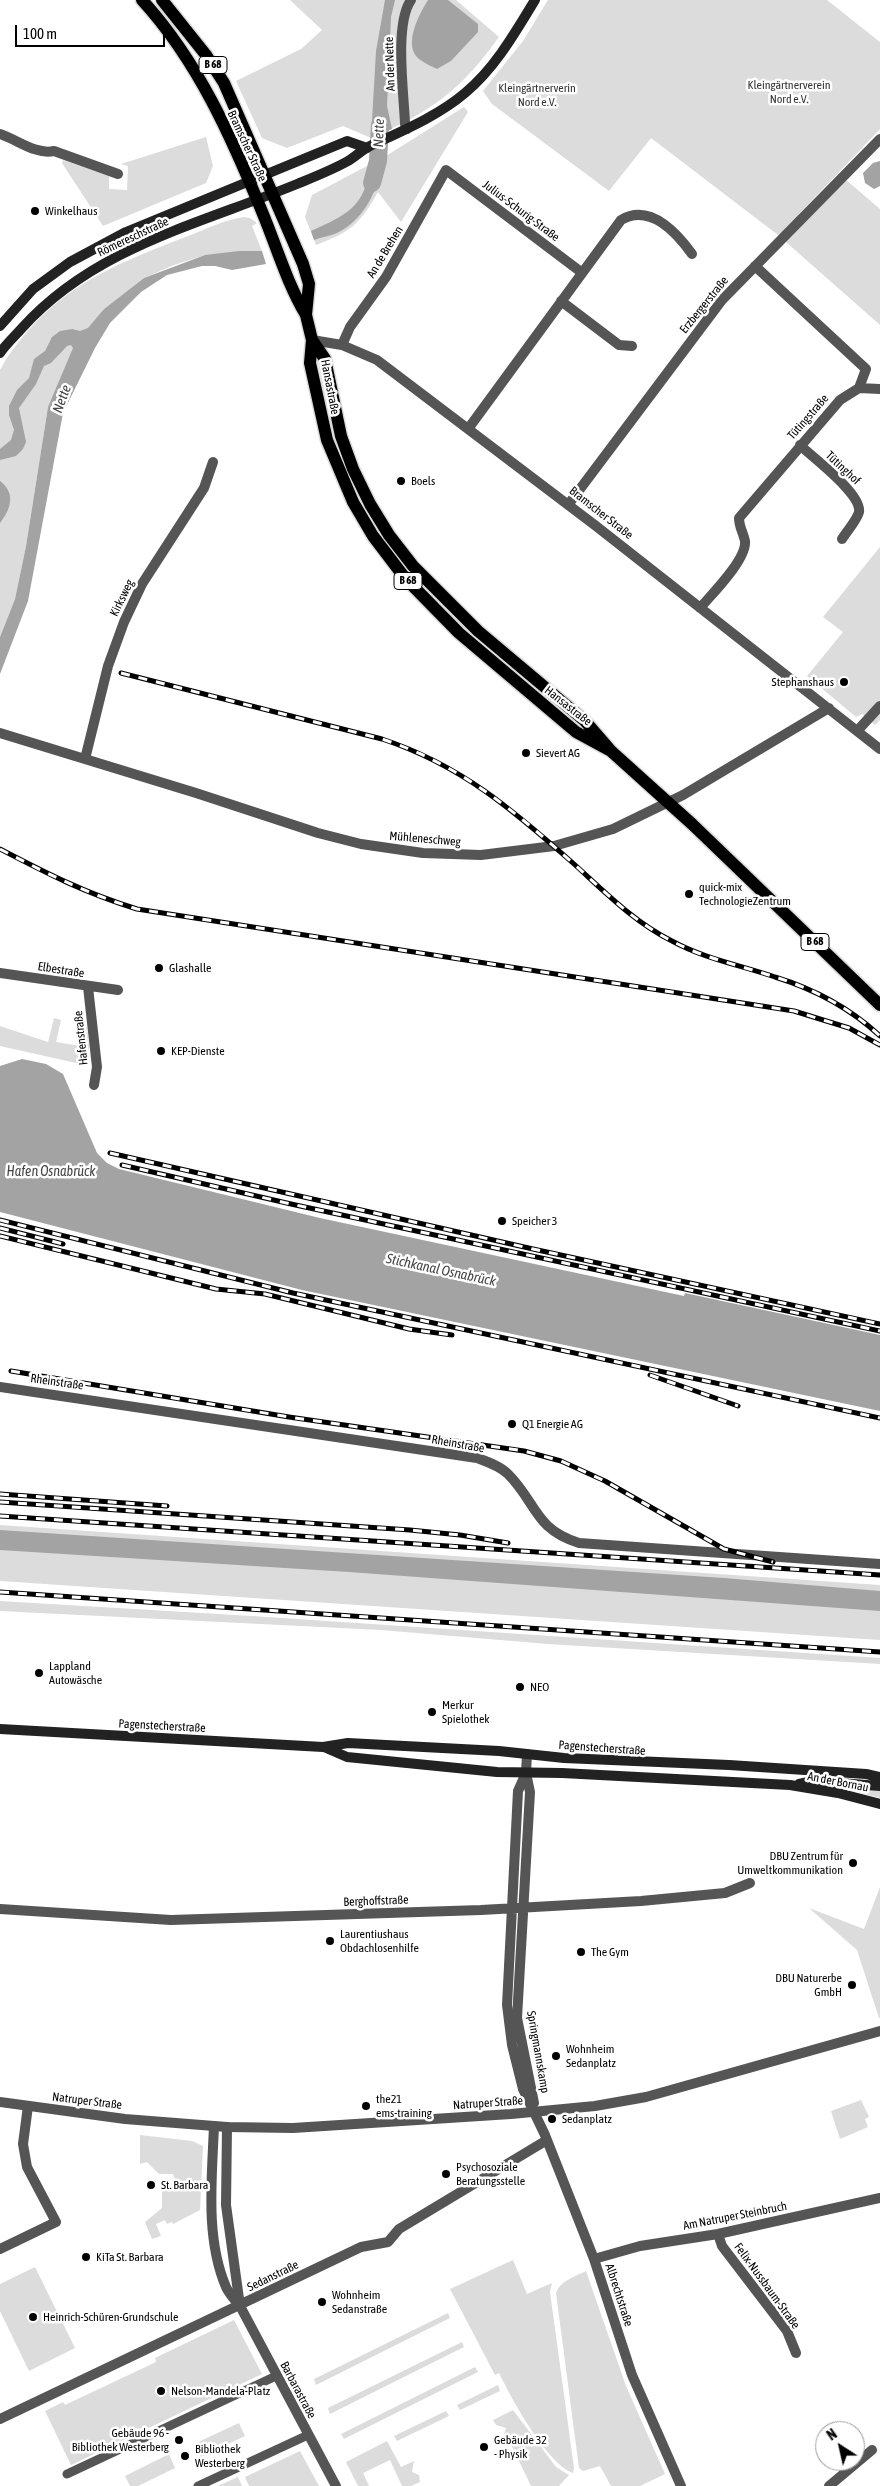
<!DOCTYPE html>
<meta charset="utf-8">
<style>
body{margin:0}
#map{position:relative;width:880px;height:2486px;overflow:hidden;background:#fff;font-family:"Asap Condensed",sans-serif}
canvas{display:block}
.north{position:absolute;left:815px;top:2421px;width:50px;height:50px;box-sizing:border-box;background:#fff;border:1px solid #999;border-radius:50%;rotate:325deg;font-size:14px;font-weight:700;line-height:20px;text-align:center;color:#000}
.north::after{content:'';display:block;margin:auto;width:18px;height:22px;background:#000;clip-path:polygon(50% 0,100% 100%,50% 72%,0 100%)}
.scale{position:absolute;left:15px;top:25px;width:150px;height:22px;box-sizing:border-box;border:2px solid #000;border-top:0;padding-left:6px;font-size:15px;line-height:18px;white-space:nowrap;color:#000;-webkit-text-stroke:4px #fff;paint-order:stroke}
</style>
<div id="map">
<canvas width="880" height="2486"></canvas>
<div class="north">N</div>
<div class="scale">100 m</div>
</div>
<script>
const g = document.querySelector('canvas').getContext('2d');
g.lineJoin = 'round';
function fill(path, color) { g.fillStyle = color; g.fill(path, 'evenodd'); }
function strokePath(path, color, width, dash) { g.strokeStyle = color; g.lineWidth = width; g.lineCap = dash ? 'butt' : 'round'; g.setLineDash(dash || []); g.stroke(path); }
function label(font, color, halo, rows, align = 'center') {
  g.font = font + ' "Asap Condensed",sans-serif'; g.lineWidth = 5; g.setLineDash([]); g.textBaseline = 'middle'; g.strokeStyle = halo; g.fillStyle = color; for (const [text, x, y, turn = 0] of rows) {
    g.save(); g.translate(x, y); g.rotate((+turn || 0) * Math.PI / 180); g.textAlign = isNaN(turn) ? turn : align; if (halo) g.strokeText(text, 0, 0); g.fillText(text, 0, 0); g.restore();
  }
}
fill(new Path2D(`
 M290,0H456L499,37C461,90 431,112 371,138L343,126L287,148L262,138L236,81L301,49L322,30Z
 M548,0H827L880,42V129L799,214L807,220L845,179L880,209V325L778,235L651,138L609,191L492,104L483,91L523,41Z
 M464,107L468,112L401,222L378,192C359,225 352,231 316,245L305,217L312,195L386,156Z
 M206,137L213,166L206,183L103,226L62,163L63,160L109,176V189L127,190L128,166L121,164Z
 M244,217L250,218L257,223L252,226L262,251L205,255L174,265L144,278L104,309L48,407L26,546L15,599L0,637V370L5,361C53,290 105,268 183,238C202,231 223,220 244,217Z
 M880,547V720L875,725L862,714L856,717L807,676L843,632L823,617Z
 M54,1018L61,1020L56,1042L86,1047L85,1027H87L89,1047L85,1065L0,1046V1026L48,1042Z
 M0,1525L880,1585V1640L0,1581Z
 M0,1601L252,1616L880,1658V1664L548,1644L381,1630L0,1611Z
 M845,1787L880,1789V1798L844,1789Z
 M880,1887V2018H879L857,1950L809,1908L864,1929Z
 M861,2100L869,2117L865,2119L868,2127L840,2139L831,2111Z
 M140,2135L192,2141L203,2146L200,2210L173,2224L172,2222L167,2224L165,2220L156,2224L161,2236L152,2239L145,2222L162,2208V2189L175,2180L173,2174H159L147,2162L140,2164Z
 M513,2260L527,2294L552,2283L550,2292L574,2468L573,2473C547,2464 511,2398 499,2373L495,2375L450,2289Z
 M35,2267L75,2348L29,2371L0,2311V2284Z
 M586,2271L626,2386L665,2474L640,2486H611L600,2466L583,2471L579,2468L556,2293C560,2281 576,2276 586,2271Z
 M448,2313L450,2318L316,2385L314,2379Z
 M234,2320L262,2374L71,2465L45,2411L63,2402L65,2405L156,2362L155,2358Z
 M462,2342L464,2347L330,2414L328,2408Z
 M475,2367L478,2372L344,2439L341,2434Z
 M498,2385L500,2391L460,2410L457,2405Z
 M513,2410L556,2467L569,2475L559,2486H531L507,2436L504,2434L506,2428L496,2425L493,2420Z
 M446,2411L449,2416L397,2441L394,2436Z
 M239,2423L245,2436L201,2457L194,2444Z
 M387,2441L401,2467L414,2461L412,2472L419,2475L420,2482L411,2486H402L390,2460L363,2473L369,2486H358L346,2462Z
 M300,2451L319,2486H249L245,2477Z
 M169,2454L175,2468L138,2486H130L125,2476Z
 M238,2477L242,2486H218Z`), '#dcdcdc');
fill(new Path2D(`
 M385,0H395L391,17L387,106L392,129L371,138L376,51Z
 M428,0H448L478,24V32L451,61L437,69C431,66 424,63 419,59C402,45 420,13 428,0Z
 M386,156C378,187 367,218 337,233C330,236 322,237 314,240L311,231C344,216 367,207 369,165Z
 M880,161V186L874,189L865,183L863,173L873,163Z
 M239,251H262L266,264L232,270L215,266H202L167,275L141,292L110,323L95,348L63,413L28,601L0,674V637L15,599L26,546L48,407L73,348L71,345L67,346L51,363L44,366L36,384L19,408L26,442L23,449L16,456L0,460V449L11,440L14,430L9,415V406L17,390L29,378L34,359L45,351L52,337L60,331L72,329L80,331L88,328L104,309L144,278L205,255Z
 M0,481C16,493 11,509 0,523Z
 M22,1059L46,1064L63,1074L97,1153L107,1163L119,1169L320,1218L684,1296L685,1293L880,1335V1411L302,1290L0,1212V1066Z
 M0,1530L724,1578L880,1591V1611L349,1572L0,1550Z`), '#a3a3a3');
strokePath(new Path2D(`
 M372,183L378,161L380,125`), '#a3a3a3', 18);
const primary = new Path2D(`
 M142,0C198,61 232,138 263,214C277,248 287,283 306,315
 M162,0L206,55L224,83L303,264L309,284L306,315L312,340L310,363L327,440L353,502L373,536L405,578L459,633L576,732L611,751
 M312,340L325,359L341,436L353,469L370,504L389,535L413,566L478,631L585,721L611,751L692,824L880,1005`);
strokePath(primary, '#dbdbdb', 15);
strokePath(new Path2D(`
 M67,2474L276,2376
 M198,2486L308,2435`), '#555', 9);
strokePath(new Path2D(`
 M407,129L405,124C404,94 394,24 411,0
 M0,134C18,140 36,155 54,151L118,174
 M561,301L619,345L632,346
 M312,340L342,345L377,360L596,526L880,749
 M342,345L350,327L386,277L446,170L581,272
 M859,388L880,389
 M468,429L621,220C650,203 676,232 692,254
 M800,445C813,458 862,494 859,512C857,520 847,531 842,539
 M568,505L722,300L880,139
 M700,608C712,594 747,559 745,541C743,532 739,527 739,518L840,400L859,388L866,369L755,266
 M858,730L880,706
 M0,733L196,793L318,833L361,844L423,853L481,855L554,846L613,829L683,795L829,708
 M85,759L108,666L124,622L142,584L204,488L213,462
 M0,973L118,990
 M88,987L97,1067L94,1085
 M0,1387L477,1458C488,1462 500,1466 508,1474C537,1503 534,1529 579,1543L880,1564
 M527,1754L526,1773L530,1792L517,2018L534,2103
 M526,1773L518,1791L507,2005L512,2045L523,2089L545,2135L594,2259L632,2375L681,2486
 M0,1909L171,1920L481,1910L641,1901L725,1893L750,1883
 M214,2126C212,2178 205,2238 226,2287C229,2294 235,2300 240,2306L336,2486
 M227,2127L226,2205L240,2306
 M718,2234L722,2246L787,2331L796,2353
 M0,2249L56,2222L27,2167L23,2144L28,2106
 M594,2259L640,2246L718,2234L880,2198
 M0,2419L361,2247L388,2242L399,2229L547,2140
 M829,2486L872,2450`), '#555', 10);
strokePath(new Path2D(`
 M0,2102L125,2119L227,2127L293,2128L511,2114L595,2106L646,2097L880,2031`), '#555', 10);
strokePath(new Path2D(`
 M0,326L33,289L70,262L126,232L347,141L367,148
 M0,353C6,344 15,336 22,328C95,247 200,224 297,184C314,177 332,170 348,161C356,156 362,150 370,146C402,131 438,116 465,93C495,68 515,33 535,0
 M0,1729L323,1747L348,1743L499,1751L564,1758L729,1765L866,1774L880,1777
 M324,1747L347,1757L497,1772L562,1773L790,1785L838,1793L880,1804
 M799,1784L813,1781L880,1786`), '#222', 10);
strokePath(primary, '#000', 12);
const rail = new Path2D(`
 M121,673L382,739C461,765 513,810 574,864C605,892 634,922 672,941C705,959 740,965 775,977C814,989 850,1008 880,1036
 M0,849C48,874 85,893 137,909L794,1011L849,1028L880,1045
 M110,1153L533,1249L880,1324
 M122,1165L291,1204L880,1331
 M0,1220L293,1293L880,1418
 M0,1228L63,1244
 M0,1236L216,1289L265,1294L409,1329L452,1335
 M11,1371L289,1417L524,1451L561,1461L605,1481L724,1549L773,1562
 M650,1375L738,1406
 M0,1494L167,1506
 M0,1502L410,1530L460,1535L508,1543
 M0,1516L880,1575
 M0,1592L880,1652`);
strokePath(rail, '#000', 5);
strokePath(rail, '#fff', 3, [9]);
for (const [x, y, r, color] of [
 [35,211,5,"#000"],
 [401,481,5,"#000"],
 [844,682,5,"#000"],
 [526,753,5,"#000"],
 [689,894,5,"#000"],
 [159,968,5,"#000"],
 [161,1051,5,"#000"],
 [502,1221,5,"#000"],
 [512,1424,5,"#000"],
 [39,1673,5,"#000"],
 [520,1687,5,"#000"],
 [432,1712,5,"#000"],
 [853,1863,5,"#000"],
 [330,1941,5,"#000"],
 [581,1952,5,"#000"],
 [852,1985,5,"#000"],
 [556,2056,5,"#000"],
 [366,2106,5,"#000"],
 [552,2119,5,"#000"],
 [446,2174,5,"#000"],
 [151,2185,5,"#000"],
 [86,2257,5,"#000"],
 [322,2302,5,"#000"],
 [33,2317,5,"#000"],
 [161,2391,5,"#000"],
 [179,2440,5,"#000"],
 [484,2447,5,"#000"],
 [185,2456,5,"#000"]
]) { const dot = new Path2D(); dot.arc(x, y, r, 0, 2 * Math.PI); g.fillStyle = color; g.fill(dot); strokePath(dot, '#fff', 2); }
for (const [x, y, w] of [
 [213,65,28],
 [408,581,28],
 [815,942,28]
]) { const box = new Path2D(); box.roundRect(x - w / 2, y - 8.5, w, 17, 4); g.fillStyle = '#fff'; g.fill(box); strokePath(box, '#000', 1); }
label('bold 11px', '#000', null, [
 ["B 68",213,65],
 ["B 68",408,581],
 ["B 68",815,942]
]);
label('12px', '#000', '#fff', [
 ["An der Nette",390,64,-92],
 ["Bramscher Straße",247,146,65],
 ["Julius-Schurig-Straße",521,211,37],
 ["Römereschstraße",133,237,-25],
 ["An de Brehen",385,252,-59],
 ["Erzbergerstraße",704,305,-51],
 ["Hansastraße",330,387,79],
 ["Tütingstraße",808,417,-49],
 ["Tütinghof",843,468,43],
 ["Bramscher Straße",601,513,38],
 ["Kirksweg",122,598,-64],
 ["Hansastraße",568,706,38],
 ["Mühleneschweg",425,839,5],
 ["Elbestraße",61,970,9],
 ["Hafenstraße",81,1038,-96],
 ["Rheinstraße",57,1382,8],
 ["Rheinstraße",458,1444,10],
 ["Pagenstecherstraße",162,1726,3],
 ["Pagenstecherstraße",602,1748,4],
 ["An der Bornau",838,1782,11],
 ["Berghoffstraße",376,1901,-2],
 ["Springmannskamp",538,2052,80],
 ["Natruper Straße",87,2101,7],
 ["Natruper Straße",488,2103,-4],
 ["Am Natruper Steinbruch",735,2216,-11],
 ["Sedanstraße",273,2276,-26],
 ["Felix-Nussbaum-Straße",767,2286,54],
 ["Albrechtstraße",619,2295,72],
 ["Barbarastraße",298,2390,62]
]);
label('12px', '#333', '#fff', [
 ["Kleingärtnerverein",789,85],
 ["Nord e.V.",789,99],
 ["Kleingärtnerverin",537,88],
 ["Nord e.V.",537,102]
]);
label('12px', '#000', '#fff', [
 ["Winkelhaus",45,211],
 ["Boels",411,481],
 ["Stephanshaus",834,682,"right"],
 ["Sievert AG",536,753],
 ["quick-mix",699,887],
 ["TechnologieZentrum",699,901],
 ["Glashalle",169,968],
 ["KEP-Dienste",171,1051],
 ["Speicher 3",512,1221],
 ["Q1 Energie AG",522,1424],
 ["Lappland",49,1666],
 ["Autowäsche",49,1680],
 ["NEO",530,1687],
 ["Merkur",442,1705],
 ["Spielothek",442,1719],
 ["DBU Zentrum für",843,1856,"right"],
 ["Umweltkommunikation",843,1870,"right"],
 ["Laurentiushaus",340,1934],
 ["Obdachlosenhilfe",340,1948],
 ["The Gym",591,1952],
 ["DBU Naturerbe",842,1978,"right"],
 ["GmbH",842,1992,"right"],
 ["Wohnheim",566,2049],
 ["Sedanplatz",566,2063],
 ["the21",376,2099],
 ["ems-training",376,2113],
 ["Sedanplatz",562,2119],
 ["Psychosoziale",456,2167],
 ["Beratungsstelle",456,2181],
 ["St. Barbara",161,2185],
 ["KiTa St. Barbara",96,2257],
 ["Wohnheim",332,2295],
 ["Sedanstraße",332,2309],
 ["Heinrich-Schüren-Grundschule",43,2317],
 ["Nelson-Mandela-Platz",171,2391],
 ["Gebäude 96 -",169,2433,"right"],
 ["Bibliothek Westerberg",169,2447,"right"],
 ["Gebäude 32",494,2440],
 ["- Physik",494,2454],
 ["Bibliothek",195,2449],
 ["Westerberg",195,2463]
], 'left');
label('italic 14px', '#444', '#fff', [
 ["Nette",379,133,-88],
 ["Nette",62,399,-70],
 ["Hafen Osnabrück",51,1172],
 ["Stichkanal Osnabrück",441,1270,12]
]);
</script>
